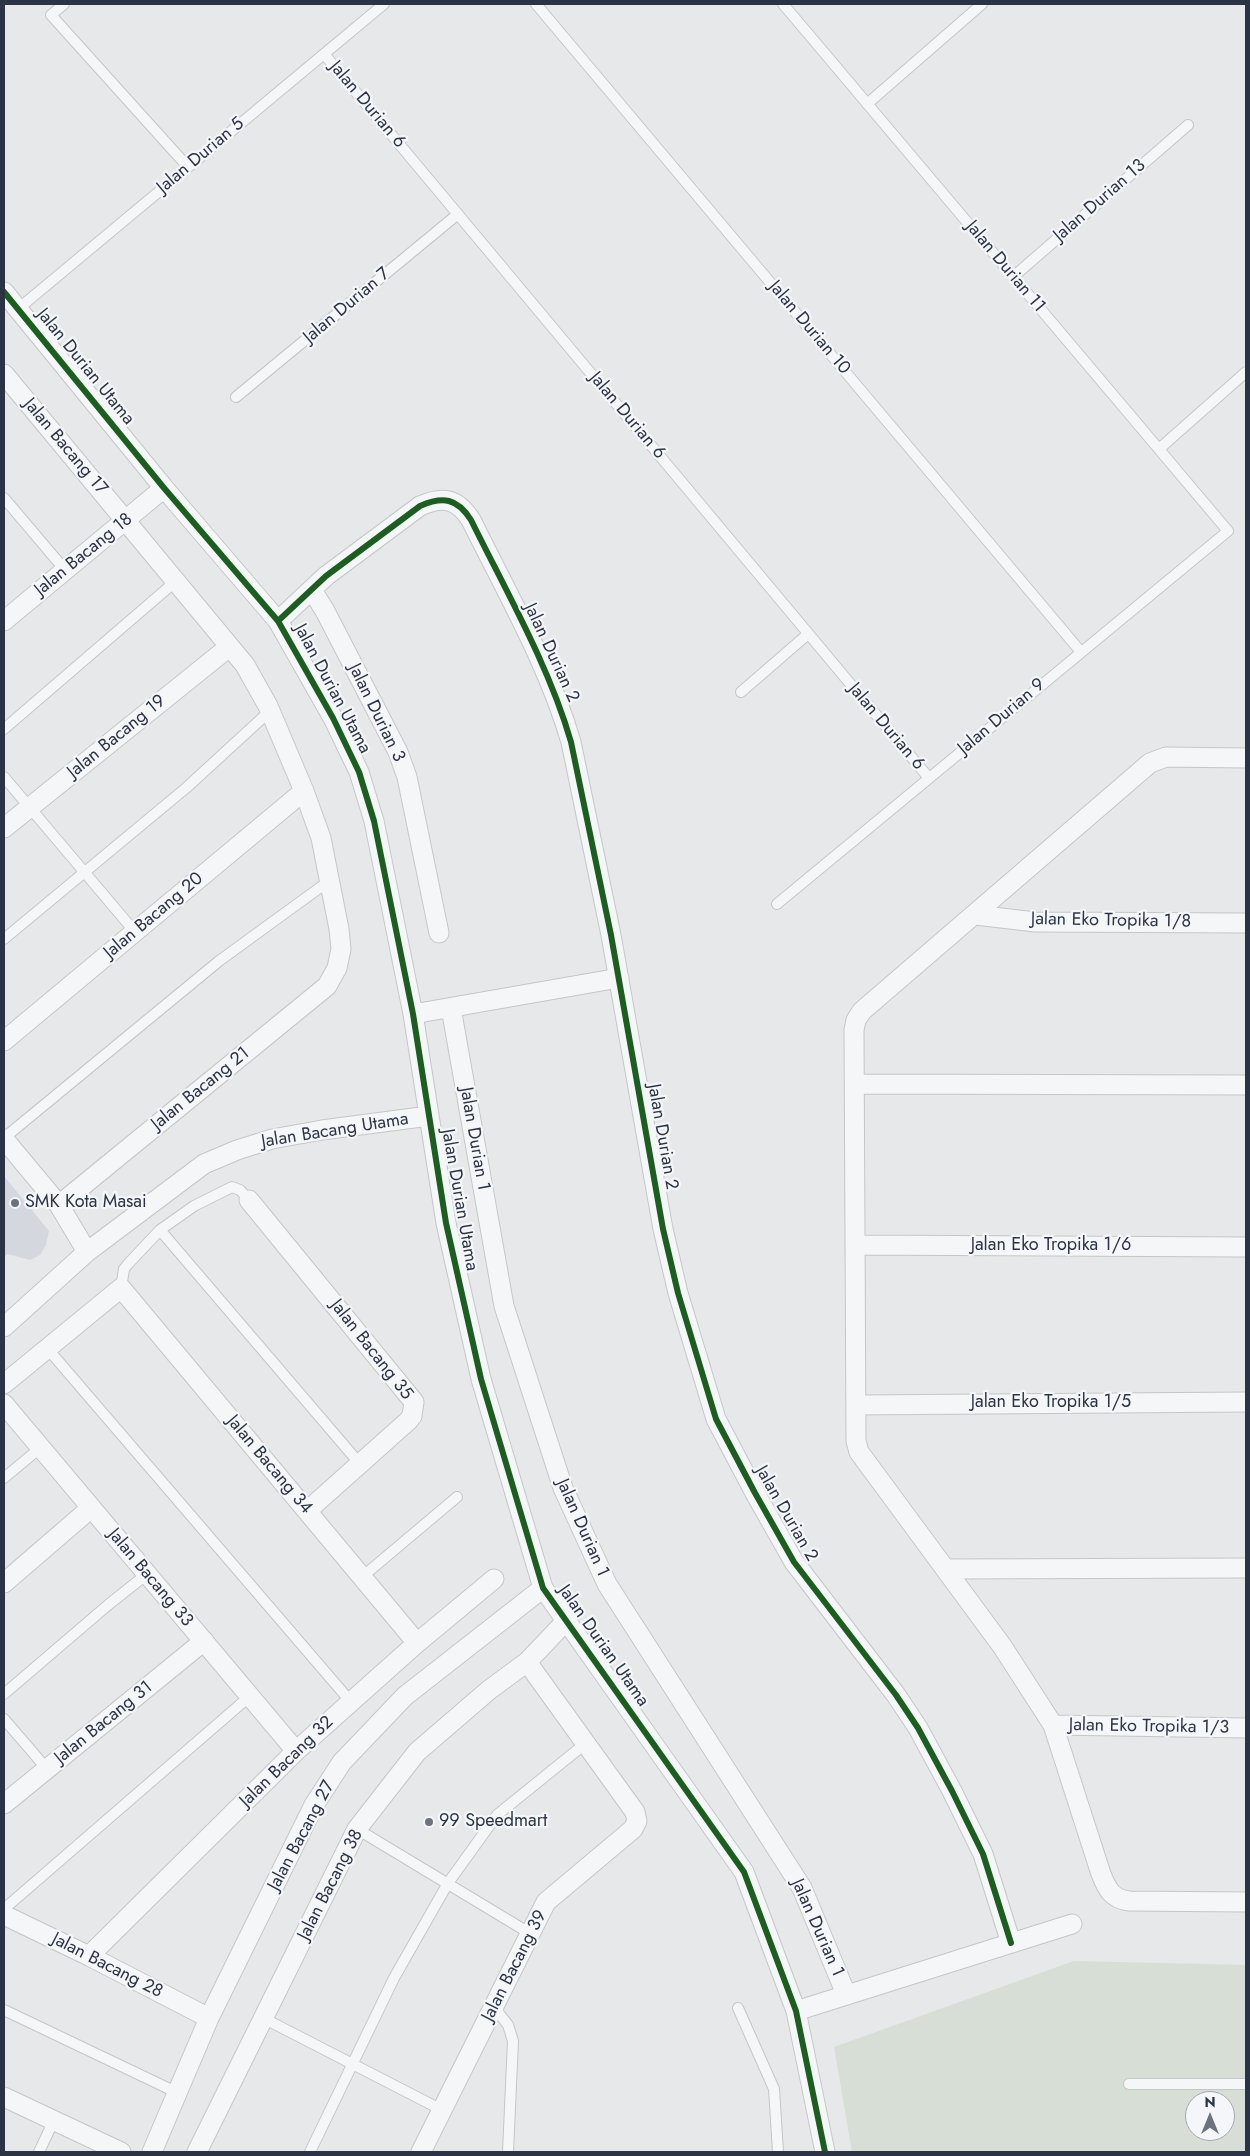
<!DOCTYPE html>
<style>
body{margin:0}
#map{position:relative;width:1250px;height:2156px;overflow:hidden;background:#e6e8ea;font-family:Jost,sans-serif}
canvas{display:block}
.frame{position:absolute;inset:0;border:5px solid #2b3445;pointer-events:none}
.north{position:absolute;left:1185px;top:2091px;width:50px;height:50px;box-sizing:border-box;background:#f4f6f9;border:1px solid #a4a8b1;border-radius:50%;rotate:0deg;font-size:14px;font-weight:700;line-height:20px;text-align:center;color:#2b3445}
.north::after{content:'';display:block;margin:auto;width:18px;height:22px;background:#6c737f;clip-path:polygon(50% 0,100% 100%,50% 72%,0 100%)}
</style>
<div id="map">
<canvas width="1250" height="2156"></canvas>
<div class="frame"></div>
<div class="north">N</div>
</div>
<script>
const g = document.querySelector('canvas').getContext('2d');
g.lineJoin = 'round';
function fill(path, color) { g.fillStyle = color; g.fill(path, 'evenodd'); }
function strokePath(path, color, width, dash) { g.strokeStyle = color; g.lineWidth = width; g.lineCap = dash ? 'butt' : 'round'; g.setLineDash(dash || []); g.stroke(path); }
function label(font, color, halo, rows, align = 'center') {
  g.font = font + ' Jost,sans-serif'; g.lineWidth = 4.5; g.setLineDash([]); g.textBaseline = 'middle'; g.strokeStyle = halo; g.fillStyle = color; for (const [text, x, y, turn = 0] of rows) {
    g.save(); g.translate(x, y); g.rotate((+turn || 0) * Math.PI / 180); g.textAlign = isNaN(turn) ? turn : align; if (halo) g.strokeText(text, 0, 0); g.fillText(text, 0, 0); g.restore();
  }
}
fill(new Path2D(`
 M4,1176L49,1231L46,1245L40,1255L30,1260L8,1254L4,1257Z`), '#d4d7dd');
fill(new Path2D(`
 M1074,1961L1246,1965V2152H852L834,2047ZM1195,2101H1225V2131H1195Z`), '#d6ded6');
const lane = new Path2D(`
 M64,4L51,15L188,167
 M536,4L1081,652
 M324,54L929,778
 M867,104L982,4
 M1013,277L1188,125
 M18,309L384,4
 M236,397L458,214
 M1159,449L1246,372
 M4,498L65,570
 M741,692L808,634
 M4,729L176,581
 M4,777L135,932
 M777,904L1228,531L783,4
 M4,939L186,788L270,711
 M4,1138L219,961L329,881
 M160,1230L360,1464
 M121,1288L124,1269L128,1264L160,1230L194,1206L232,1187L240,1190L249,1200
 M47,1348L351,1702
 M4,1478L40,1448
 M362,1577L457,1497
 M4,1694L108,1605L147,1574
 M4,1719L47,1769
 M357,1829L531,1934
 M4,1909L250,1696
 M494,2007L508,2025L513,2041L508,2152
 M738,2008L774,2089L778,2152
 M4,2010L178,2093
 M263,2018L442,2110
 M1129,2084H1246
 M39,2152L54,2120
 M310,2152L394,1978L448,1883L497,1815L586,1743`);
const street = new Path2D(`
 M4,292L164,488L278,621L333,718L359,772L374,821L413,1014L446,1223L481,1379L543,1588L744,1872L796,2011L825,2152
 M4,374L245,665L268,706L304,791L321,838L339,929L341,949L337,968L327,986L59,1205
 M312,590L325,611L398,752L407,777L439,933
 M4,621L164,488
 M278,621L326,576L420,506C443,496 457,498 471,520C506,591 549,666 571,742L611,935L663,1229L678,1293L716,1419L755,1493L794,1562L896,1695L918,1728L952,1791L983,1854L1011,1943
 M1246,758L1166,757L1150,763L862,1011L856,1020L854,1030L856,1441L859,1452L1002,1646L1053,1725L1101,1874C1107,1889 1112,1899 1129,1901L1246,1902
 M4,828L229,647
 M976,915L1035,922L1246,923
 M451,1008L504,1306L563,1488L607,1584L802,1888L846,1994
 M413,1014L619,978
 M4,1041L304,791
 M855,1084L1246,1085
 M4,1139L59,1205L87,1252
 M249,1200L414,1402L412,1416L408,1421L307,1511
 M856,1245L1246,1247
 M4,1327L87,1252L204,1164L237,1150L272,1139L322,1130L429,1116
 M4,1384L121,1288L417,1643
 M4,1404L296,1751
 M856,1405L1246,1402
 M945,1569L1246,1568
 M4,1583L91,1508
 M1053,1725L1246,1728
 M4,1804L204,1641
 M4,1915L89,1956L209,2018
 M89,1956L296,1751L417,1643L494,1579
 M796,2011L1072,1924
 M4,2097L121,2152
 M152,2152L209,2018L314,1805L342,1762L405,1696L543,1588
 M197,2152L357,1829L417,1752L489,1690L527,1662L567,1620
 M421,2152L546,1902L633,1829L637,1821L635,1812L527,1662`);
strokePath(lane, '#c4c6c8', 12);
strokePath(street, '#c4c6c8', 21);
strokePath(lane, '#f5f6f7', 10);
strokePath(street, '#f5f6f7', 19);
strokePath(new Path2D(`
 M4,292L164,488L278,621L333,718L359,772L374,821L413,1014L446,1223L481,1379L543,1588L744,1872L796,2011L825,2152
 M278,621L326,576L420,506C443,496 457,498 471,520C506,591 549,666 571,742L611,935L663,1229L678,1293L716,1419L755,1493L794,1562L896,1695L918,1728L952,1791L983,1854L1011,1943`), '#1b5e20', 6);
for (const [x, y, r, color] of [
 [15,1203,5,"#6c737f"],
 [429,1822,5,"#6c737f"]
]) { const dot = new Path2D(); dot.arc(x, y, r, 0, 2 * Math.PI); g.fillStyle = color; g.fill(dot); strokePath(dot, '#f4f6f9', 2); }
label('18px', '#2b3445', '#f4f6f9', [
 ["Jalan Durian 6",367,105,50],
 ["Jalan Durian 5",201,156,-40],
 ["Jalan Durian 13",1100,201,-41],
 ["Jalan Durian 11",1005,267,50],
 ["Jalan Durian 7",347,306,-40],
 ["Jalan Durian 10",809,328,50],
 ["Jalan Durian Utama",85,367,51],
 ["Jalan Durian 6",627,416,50],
 ["Jalan Bacang 17",65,447,50],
 ["Jalan Bacang 18",84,555,-39],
 ["Jalan Durian 2",551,653,65],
 ["Jalan Durian Utama",332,689,62],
 ["Jalan Durian 3",376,713,64],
 ["Jalan Durian 9",1002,717,-40],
 ["Jalan Durian 6",886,727,50],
 ["Jalan Bacang 19",117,737,-39],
 ["Jalan Bacang 20",154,916,-40],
 ["Jalan Eko Tropika 1/8",1111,921,1],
 ["Jalan Bacang 21",201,1089,-39],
 ["Jalan Bacang Utama",335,1131,-9],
 ["Jalan Durian 2",662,1137,80],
 ["Jalan Durian 1",474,1139,80],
 ["Jalan Durian Utama",459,1200,80],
 ["Jalan Eko Tropika 1/6",1051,1246],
 ["Jalan Bacang 35",371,1350,52],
 ["Jalan Eko Tropika 1/5",1051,1403],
 ["Jalan Bacang 34",269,1465,50],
 ["Jalan Durian 2",786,1514,60],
 ["Jalan Durian 1",582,1528,66],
 ["Jalan Bacang 33",150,1578,50],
 ["Jalan Durian Utama",603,1646,55],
 ["Jalan Bacang 31",104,1723,-39],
 ["Jalan Eko Tropika 1/3",1149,1727,1],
 ["Jalan Bacang 32",287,1762,-44],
 ["Jalan Bacang 27",302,1836,-62],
 ["Jalan Bacang 38",331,1885,-63],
 ["Jalan Durian 1",817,1928,66],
 ["Jalan Bacang 28",107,1966,27],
 ["Jalan Bacang 39",515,1966,-63]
]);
label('18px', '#2b3445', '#f4f6f9', [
 ["SMK Kota Masai",25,1203],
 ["99 Speedmart",439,1822]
], 'left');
</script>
